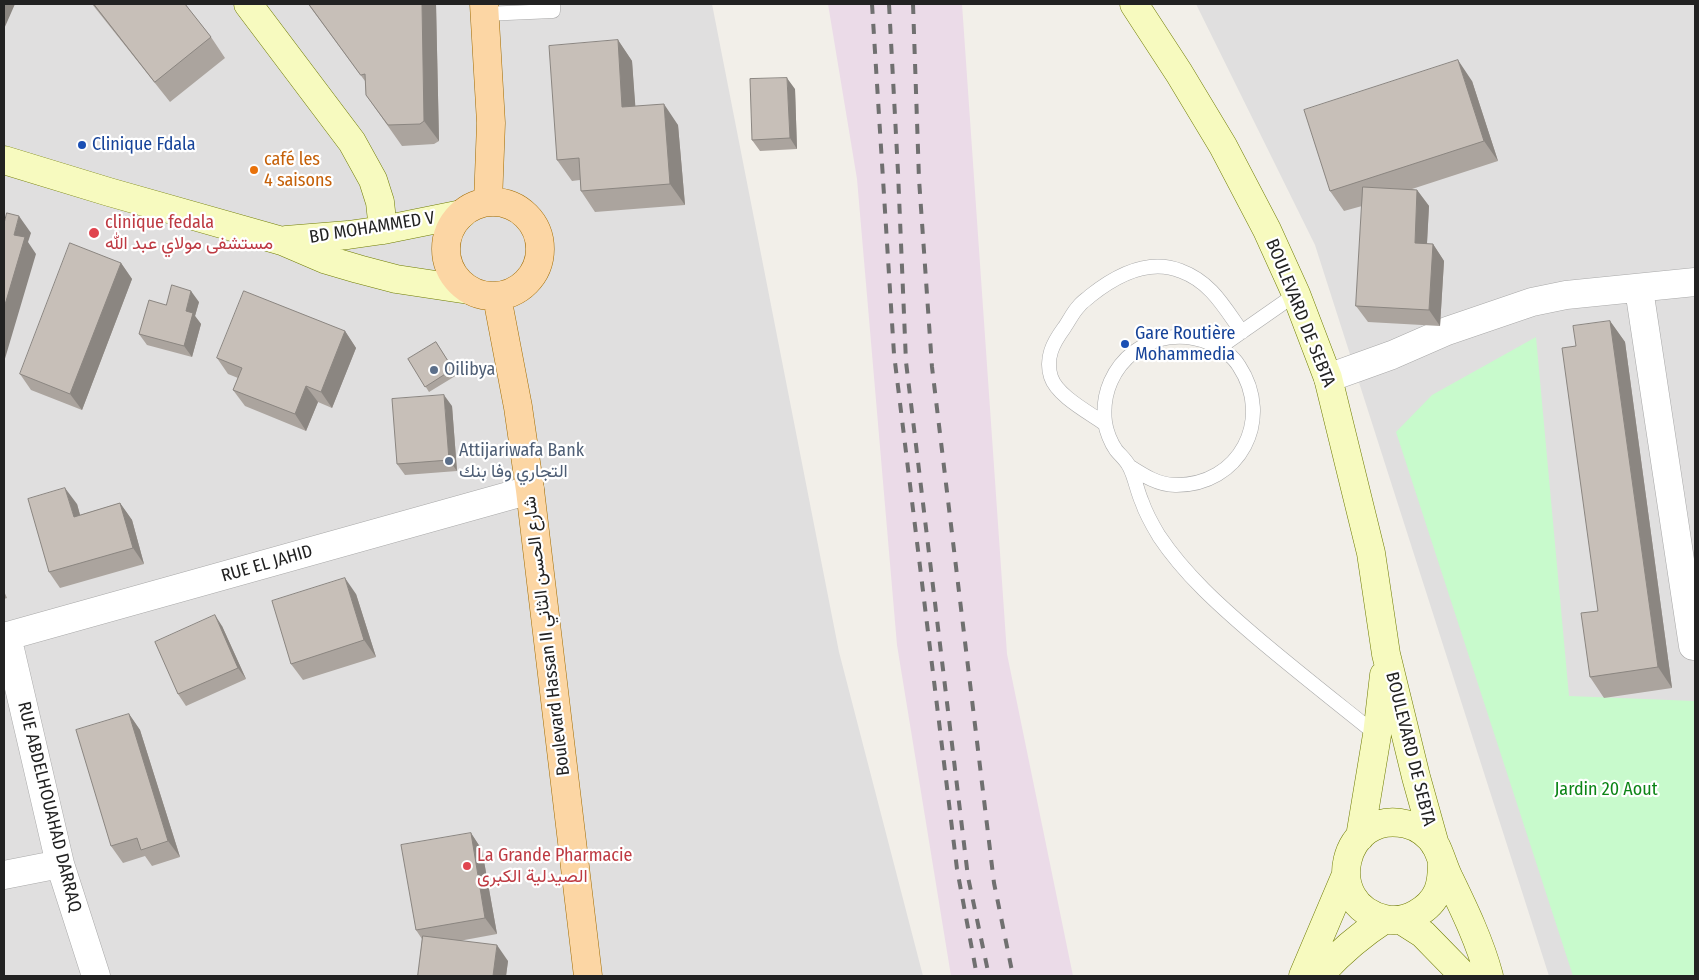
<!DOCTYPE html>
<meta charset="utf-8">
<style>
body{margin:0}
#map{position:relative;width:1699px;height:980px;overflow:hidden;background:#f2efe9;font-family:"Fira Sans Condensed",sans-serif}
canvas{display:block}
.frame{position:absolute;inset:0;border:5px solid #222;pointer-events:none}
</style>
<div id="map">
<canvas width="1699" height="980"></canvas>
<div class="frame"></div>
</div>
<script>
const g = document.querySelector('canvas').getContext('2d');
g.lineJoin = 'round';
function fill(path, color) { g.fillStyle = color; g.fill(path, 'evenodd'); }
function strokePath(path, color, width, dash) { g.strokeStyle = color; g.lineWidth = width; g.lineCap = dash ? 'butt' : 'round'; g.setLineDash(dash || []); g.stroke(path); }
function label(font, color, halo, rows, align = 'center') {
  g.font = font + ' "Fira Sans Condensed",Vazirmatn,sans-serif'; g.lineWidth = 4.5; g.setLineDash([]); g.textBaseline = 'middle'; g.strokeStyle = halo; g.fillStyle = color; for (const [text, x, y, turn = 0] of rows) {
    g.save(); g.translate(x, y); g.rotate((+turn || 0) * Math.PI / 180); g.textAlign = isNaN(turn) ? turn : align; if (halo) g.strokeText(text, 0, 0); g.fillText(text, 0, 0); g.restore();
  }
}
fill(new Path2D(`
 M4,4H712L839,652L923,976H4Z
 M1196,4H1695V976H1549L1315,245Z`), '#e0dfdf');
fill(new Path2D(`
 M828,4H962L1007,654L1073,976H951L897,645L857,179Z`), '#ebdbe8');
fill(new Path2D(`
 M1536,337L1569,696L1695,701V976H1573L1396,432L1432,395Z`), '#c8facc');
const lane = new Path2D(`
 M484,14L553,11V4
 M1220,347L1296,294
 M1105,424C1090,413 1057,396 1051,377C1045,358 1053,343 1064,328C1069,321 1073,312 1079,306C1082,302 1087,299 1090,296C1115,276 1149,258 1181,271C1211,282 1224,307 1242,332
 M1129,466C1143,475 1158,485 1175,485C1240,486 1274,419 1239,366C1233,356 1221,347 1210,343C1155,320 1098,363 1105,422C1106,431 1111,443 1116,450C1120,455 1126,460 1129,466C1135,477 1137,491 1142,502C1146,514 1153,526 1159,536C1185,575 1220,606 1255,636C1295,670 1336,702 1377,735`);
const street = new Path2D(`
 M1639,289L1693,646
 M1328,378L1392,355L1447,331L1532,302L1566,295L1695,282
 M7,636L60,864L96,976
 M4,637L530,490
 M4,875L60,864`);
const secondary = new Path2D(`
 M248,4L352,142L373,180L380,202L383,230
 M1134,4L1179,73L1223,146L1267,230L1296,294L1328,378L1371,553L1386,654L1416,777L1435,845
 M4,160L109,192L282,241L324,259L358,269L396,279L469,290
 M286,240L348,235L383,230L462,214
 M1360,837L1377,735L1384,675
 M1442,861C1442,872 1442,881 1438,891C1430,910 1405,924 1385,919C1320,904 1343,809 1406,824C1419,827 1429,835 1436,846C1441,856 1444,868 1449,878C1464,909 1480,942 1489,976
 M1401,920L1423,934L1464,976
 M1303,976L1345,877
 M1319,976C1339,953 1359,936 1385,919`);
const primary = new Path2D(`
 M484,4L491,123L488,202
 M446 249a47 47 0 1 1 94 0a47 47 0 1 1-94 0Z
 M497,297L518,407L530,490L588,976`);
strokePath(lane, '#a9a9a9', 15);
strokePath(street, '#a9a9a9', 29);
strokePath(secondary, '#707d05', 29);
strokePath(primary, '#a06b00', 29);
strokePath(lane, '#fff', 14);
strokePath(street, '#fff', 28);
strokePath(secondary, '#f7fabf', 28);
strokePath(primary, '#fcd6a4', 28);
strokePath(new Path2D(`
 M872,4L894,354L957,869L977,976
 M889,4L898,172L906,362L968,877L989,976
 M913,4L919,179L932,367L994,883L1013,976`), '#707070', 4, [10, 10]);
fill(new Path2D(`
 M92,4H185L211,37L225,58L170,102Z
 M308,4H436L439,141L434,144L402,146L366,95L365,81Z
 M618,40L632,61L635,106L678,125L685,205L595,212L581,191L580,180L572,181L557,160Z
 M1472,81L1498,161L1412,189L1417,190L1429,206L1427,244H1433L1444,261L1440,326L1368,322L1356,306L1362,206L1344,211L1330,191Z
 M795,89L797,149L760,151L752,140Z
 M121,263L132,279L82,410L31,390L20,374Z
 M199,302L195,316L201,324L192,357L147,345L139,334L166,305Z
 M1610,321L1625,342L1672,688L1604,698L1590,677L1598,611L1576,346Z
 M345,331L356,348L332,408L318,402L306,431L245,406L233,390L238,378L228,374L217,358Z
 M436,342L457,375L429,392L408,359Z
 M452,406L457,471L405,475L397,464Z
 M120,503L132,520L144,564L60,588L49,572L77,504L80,515Z
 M4,591L7,598L4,599Z
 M356,594L376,657L303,680L291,664Z
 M222,626L246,679L186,706L178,694Z
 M129,714L140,730L180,857L152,866L145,856L123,863L111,846Z
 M471,833L482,850L497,934L459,941L508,961L506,976H418L422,939L416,930Z`), '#aba49e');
fill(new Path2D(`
 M4,4H15L4,29Z
 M422,4H436L439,141L424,121Z
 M618,40L632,61L637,128L622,107Z
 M1458,60L1472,81L1498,161L1484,141Z
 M787,78L795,89L797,149L790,138Z
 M664,104L678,125L685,205L670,184Z
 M1417,190L1429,206L1426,260L1415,243Z
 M19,216L31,233L28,242L36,254L4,362V308L14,235Z
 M1433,244L1444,261L1440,326L1429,310Z
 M121,263L132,279L82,410L70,394Z
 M191,291L199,302L195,316L201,324L192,357L184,346L186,311Z
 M1610,321L1625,342L1672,688L1658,667Z
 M345,331L356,348L332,408L321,392Z
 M306,386L318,402L306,431L295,414Z
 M444,395L452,406L457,471L449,460Z
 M65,488L77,504L85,533L74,517Z
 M120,503L132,520L144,564L133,548Z
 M345,578L356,594L376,657L364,640Z
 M215,615L222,626L246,679L238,668Z
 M129,714L140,730L180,857L168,841Z
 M471,833L482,850L497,934L485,918Z
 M497,945L508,961L506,976H493Z`), '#8b8681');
const building = new Path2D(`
 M94,4H185L211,37L155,82Z
 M309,4H422L424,121L420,124L388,125L366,95L365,74L361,75Z
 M618,40L622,107L664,104L670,184L581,191L579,158L557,160L549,46Z
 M1458,60L1484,141L1330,191L1304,110Z
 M787,78L790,138L752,140L750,79Z
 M1363,187L1417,190L1415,243L1433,244L1429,310L1356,306Z
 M7,213L19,216L14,235L25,237L4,308V224Z
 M70,243L121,263L70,394L20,374Z
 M172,285L191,291L186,311L193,313L184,346L139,334L149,300L166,305Z
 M244,291L345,331L321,392L306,386L295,414L233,390L242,368L217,358Z
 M1610,321L1658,667L1590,677L1581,613L1598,611L1562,348L1576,346L1573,326Z
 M436,342L453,369L425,387L408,359Z
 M444,395L449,460L397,464L392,399Z
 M65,488L74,517L120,503L133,548L49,572L28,499Z
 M345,578L364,640L291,664L272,601Z
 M215,615L238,668L178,694L155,642Z
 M129,714L168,841L141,850L137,838L111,846L76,730Z
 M471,833L485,918L416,930L401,845Z
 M423,936L497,945L493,976H418Z`);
fill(building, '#c7bfb8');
strokePath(building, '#8b8681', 1);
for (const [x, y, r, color] of [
 [82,145,5,"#1a4fb4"],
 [254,170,5,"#e8710a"],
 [94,233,6,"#e0444e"],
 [1125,344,5,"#1a4fb4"],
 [434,370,5,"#5c6f8a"],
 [449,461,5,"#5c6f8a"],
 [467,866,5,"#e0444e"]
]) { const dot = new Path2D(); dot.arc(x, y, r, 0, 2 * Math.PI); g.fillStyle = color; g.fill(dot); strokePath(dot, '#fff', 2); }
label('18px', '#164399', '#fff', [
 ["Clinique Fdala",92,145],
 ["Gare Routière",1135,334],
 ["Mohammedia",1135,355]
], 'left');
label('18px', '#c56008', '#fff', [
 ["café les",264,160],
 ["4 saisons",264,181]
], 'left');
label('18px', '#be3a42', '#fff', [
 ["clinique fedala",105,223],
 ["مستشفى مولاي عبد الله",105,244],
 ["La Grande Pharmacie",477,856],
 ["الصيدلية الكبرى",477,877]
], 'left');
label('18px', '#222', '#fff', [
 ["BD MOHAMMED V",372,228,-9],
 ["BOULEVARD DE SEBTA",1300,313,68],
 ["RUE EL JAHID",267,564,-16],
 ["Boulevard Hassan II شارع الحسن الثاني",547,636,-97],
 ["BOULEVARD DE SEBTA",1410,749,76],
 ["RUE ABDELHOUAHAD DARRAQ",49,807,76]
]);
label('18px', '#4e5e75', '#fff', [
 ["Oilibya",444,370],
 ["Attijariwafa Bank",459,451],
 ["التجاري وفا بنك",459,472]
], 'left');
label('18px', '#0c8416', '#fff', [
 ["Jardin 20 Aout",1606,790]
]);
</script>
